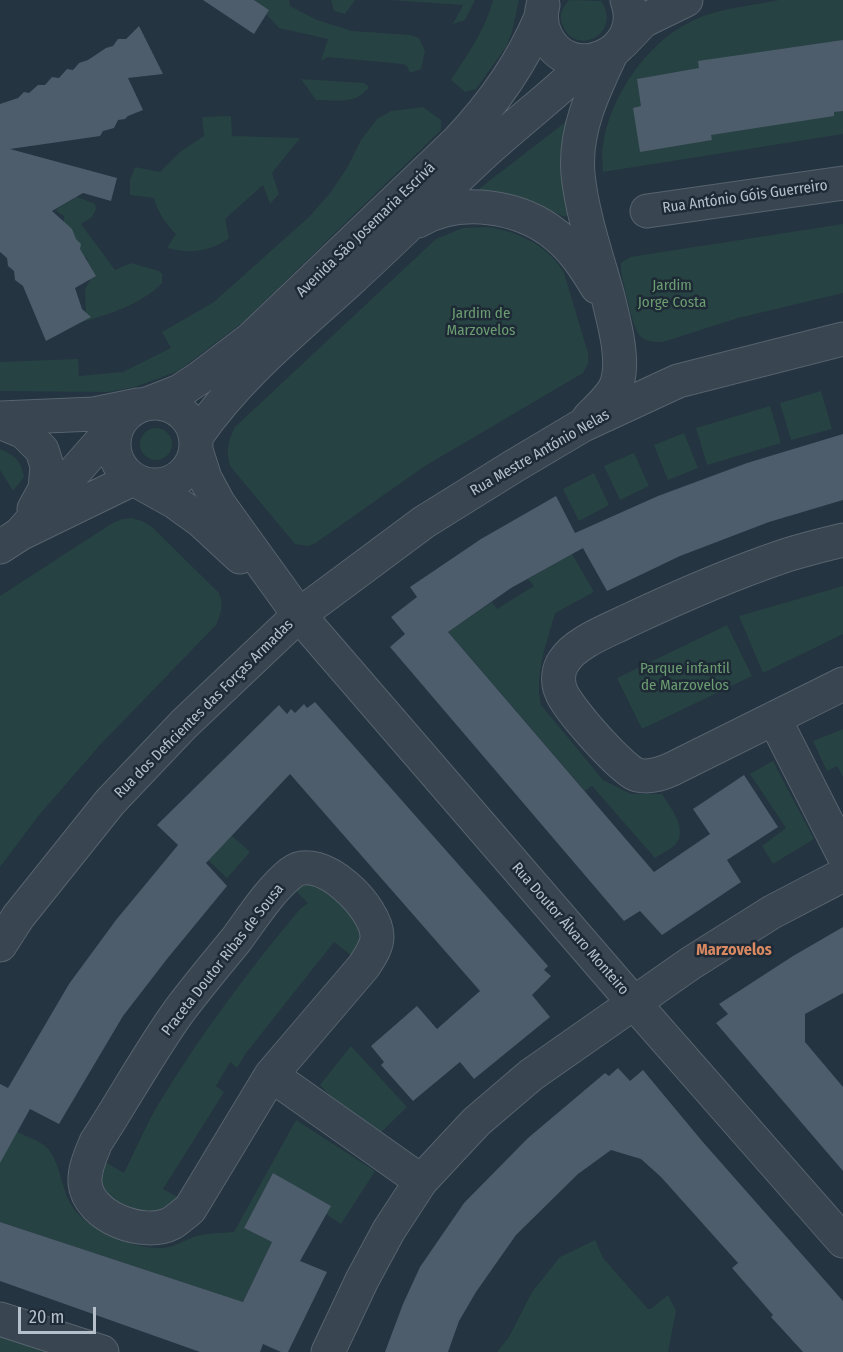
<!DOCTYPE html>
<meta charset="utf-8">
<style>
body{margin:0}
#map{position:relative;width:843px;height:1352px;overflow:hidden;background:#243441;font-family:"Fira Sans Condensed",sans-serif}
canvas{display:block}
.scale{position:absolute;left:18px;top:1307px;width:78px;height:27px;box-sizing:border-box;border:3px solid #b5c0cb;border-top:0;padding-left:8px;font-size:18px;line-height:21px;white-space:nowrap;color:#b5c0cb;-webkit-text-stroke:4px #1e2a36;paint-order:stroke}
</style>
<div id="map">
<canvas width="843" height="1352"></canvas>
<div class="scale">20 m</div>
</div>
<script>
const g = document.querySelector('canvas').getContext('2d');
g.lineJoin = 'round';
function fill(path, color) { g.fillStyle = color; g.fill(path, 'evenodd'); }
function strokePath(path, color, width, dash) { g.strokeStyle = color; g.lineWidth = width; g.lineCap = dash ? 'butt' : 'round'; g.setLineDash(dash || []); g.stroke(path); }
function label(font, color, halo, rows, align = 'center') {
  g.font = font + ' "Fira Sans Condensed",sans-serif'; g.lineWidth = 5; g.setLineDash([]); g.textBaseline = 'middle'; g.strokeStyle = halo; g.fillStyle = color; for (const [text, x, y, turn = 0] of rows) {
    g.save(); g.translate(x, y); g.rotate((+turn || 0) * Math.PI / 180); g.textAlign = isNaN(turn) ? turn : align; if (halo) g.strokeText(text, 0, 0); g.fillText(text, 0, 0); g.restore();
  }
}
fill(new Path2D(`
 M254,0H289L290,6L317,20L352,31L410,35L419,38L425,51L421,69L410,73L407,66L403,64L327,57L321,61L328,39L279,28L266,14L269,10Z
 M331,0H355L345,14L334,11Z
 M390,0H475L465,20L453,24L463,5Z
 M493,0H519L512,32L506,47L476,89L465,92L451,80C467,55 486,29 493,0Z
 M569,0L601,1C623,34 576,57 563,26C558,16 562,8 569,0Z
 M779,0H843V134L603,172C603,163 601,154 603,145C610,96 647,43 690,22C717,8 751,6 779,0Z
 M301,79L364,83L369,87C357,105 335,100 316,100Z
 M423,107L441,120V130L242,323L178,371L135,387L108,392L0,391V362L78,359L79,376L123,372L171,348L162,332L214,302L310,216L331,192L347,168L361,140L377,119L391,111Z
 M231,116L232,136L300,138L272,173L279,194L270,204L263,185L225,219L229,238C210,252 189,254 167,248L176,234C165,223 158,213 154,198L130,195V180L135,167L160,172L180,152L204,136L202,117Z
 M567,121L568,215L565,217L530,202L480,191V188Z
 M77,197L95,204L96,209L92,217L81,224L115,270L131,263L159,271L162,274V283C142,304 110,314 82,322L86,315L85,289L94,274L91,267L88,266L87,258L79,253L80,245L64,226V216L56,211L58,208Z
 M843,224V293L738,318L663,342C654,342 646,342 640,336C632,327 624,284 621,271V263L630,257Z
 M487,227C518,231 549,246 564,273L588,353V364L583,373L425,466L314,544L308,546L295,544L230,466C226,452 228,440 235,427L436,239L463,228Z
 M821,391L832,429L791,440L780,403Z
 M770,406L781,443L707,465L696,428Z
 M140 444a16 16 0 1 1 32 0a16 16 0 1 1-32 0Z
 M684,433L698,468L668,480L654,445Z
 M0,449C15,455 21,461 24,477L13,491L0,470Z
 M634,453L649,486L620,500L604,466Z
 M594,473L609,505L579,521L563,489Z
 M131,518L142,521L152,527L219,593C224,605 221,613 216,625L100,745L39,815L0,867V596L111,524L122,519Z
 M572,554L594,592L555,613C547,643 534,674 541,705L603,780L631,794H662C670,807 689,830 675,845C670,850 661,854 655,858L592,786L585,791L448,632L492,602L497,609L534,586L528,579Z
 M843,586V634L763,673L739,616Z
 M727,625L752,676L642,729L617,678Z
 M843,729V777L837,766L827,771L813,741Z
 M773,761L814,839L773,864L762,846L786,828L750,774Z
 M231,835L250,852L227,878L208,860Z
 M309,883C327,890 349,902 359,920C362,927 361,937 362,944L351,955L334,942L246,1053L237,1068L230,1062L216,1086L224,1092L163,1189L181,1199L160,1211L126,1212L102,1189L97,1173L105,1162L124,1173C136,1149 146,1125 159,1103C201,1034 248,971 300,909L308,903L294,889Z
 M351,1046L407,1107L372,1141L320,1085Z
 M296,1120L375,1171L341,1224L326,1214L330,1206L273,1173L244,1228L272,1242L243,1302L0,1222V1162L17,1132C27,1137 42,1141 49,1150C60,1164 61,1185 69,1201C84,1230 131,1249 163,1248C176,1247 186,1239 197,1236C209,1233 222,1233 234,1232Z
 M595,1240L603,1258L648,1309H651L668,1295L676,1311L668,1352H497L509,1337L532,1292L560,1257Z
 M0,1337L46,1352H0Z`), '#274242');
fill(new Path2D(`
 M203,0H254L269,10L254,34Z
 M139,26L163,74L128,78L143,110L128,116L125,119L118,120L114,128L103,131L100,136L10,149L117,178L111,201L83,193L52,211L72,229L76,239L81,244L80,249L96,276L75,288L82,309L91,317L46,341L23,286L15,280L14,271L8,266L7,258L0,252V104L18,98L24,92L29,93L38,85H45L52,77L59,78L67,69L73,70L79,63L88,60L106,48L113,46L118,39H126Z
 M843,40V111L834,112V116L711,135L712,140L640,152L633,108L641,106L637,79L699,68L698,61Z
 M843,434V500L769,522L680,556L607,591L579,541L583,548L511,588L448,632L654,872L710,834L693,809L744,775L778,827L727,860L741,882L662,935L640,911L624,921L390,647L405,634L391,617L417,597L410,587L481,539L556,496L575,533L658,496L747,463Z
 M315,702L548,966L544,970L551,976L532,995L550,1017L474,1079L460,1062L413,1101L381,1065L384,1062L371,1046L417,1006L437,1029L480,991L290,774L206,863L227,886L167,959L123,1016L59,1124L30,1109L0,1163V1084L8,1088L69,984L116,920L178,845L157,825L279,705L287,714L291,709L295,713L304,704L307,708Z
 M843,927V993L805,1014V1042L843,1087V1171L716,1023L728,1014L719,1004L793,956Z
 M618,1068L630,1081L643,1070L702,1141L843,1301V1352H803L771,1317L773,1315L732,1268L738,1263L661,1177L641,1159L611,1150L578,1174L516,1235L476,1292L459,1321L448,1352H385L403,1304L420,1267L464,1203L528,1138L605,1073L609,1076Z
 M273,1173L331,1206L300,1261L327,1272L288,1352H281L263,1344L260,1352H200L0,1281V1222L243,1302L272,1242L244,1228Z`), '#4d5d6c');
const minor = new Path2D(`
 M543,5C540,16 541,26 546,36C570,86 647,53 627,0
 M622,43L643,21L686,0
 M647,211L843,183
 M418,221C460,196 521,206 557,236C574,250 586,269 597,287
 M152,402L180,391L201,377L251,339L457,142C492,105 521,65 541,17
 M114 444a41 41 0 1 1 82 0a41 41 0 1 1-82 0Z
 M0,418L94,414L138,405
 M588,419C597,409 613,396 617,383C625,358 613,319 607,293C596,254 582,214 578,174C574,130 594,90 612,52
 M2,423L24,432L42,450L47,466L45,489L34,509
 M196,437C237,377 294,331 348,282C394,240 438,196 483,154C518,122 555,94 589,61
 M196,450L205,478L219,504L299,615L634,1003L843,1241
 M141,483L175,502L200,520L240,557
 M20,534L120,420
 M843,540C823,545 801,550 781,557C728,575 676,598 625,622C607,631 575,643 564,661C558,669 557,682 561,691C566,707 623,771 637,775C650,778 661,774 672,769L843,684
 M0,547L20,534L133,479
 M774,718L843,854
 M0,945L18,917L110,802L184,724L299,615L424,522L514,466L583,425L678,381L843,339
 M271,1075L190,1209C185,1213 178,1219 172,1223C144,1238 88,1217 85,1183C84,1169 91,1154 96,1142C124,1099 149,1053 179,1011C197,987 217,963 236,940C253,917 269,891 291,873C319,850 378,908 377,937C377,947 369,958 364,966L271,1075L421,1181
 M0,1319L102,1352
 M328,1352L362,1280L389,1230L421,1181L476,1122L531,1075L691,963L772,912L843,875`);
strokePath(minor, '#57636e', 35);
strokePath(minor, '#394550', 33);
label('15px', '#b5c0cb', '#1e2a36', [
 ["Rua António Góis Guerreiro",745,197,-8],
 ["Avenida São Josemaria Escrivá",366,230,-44],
 ["Rua Mestre António Nelas",540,453,-30],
 ["Rua dos Deficientes das Forças Armadas",204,709,-45],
 ["Rua Doutor Álvaro Monteiro",570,929,49],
 ["Praceta Doutor Ribas de Sousa",223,960,-52]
]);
label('15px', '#6c9d71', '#1e2a36', [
 ["Jardim",672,286],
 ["Jorge Costa",672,303],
 ["Jardim de",481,314],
 ["Marzovelos",481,331],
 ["Parque infantil",685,669],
 ["de Marzovelos",685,686]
]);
label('bold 16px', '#d98962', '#1e2a36', [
 ["Marzovelos",734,951]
]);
</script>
